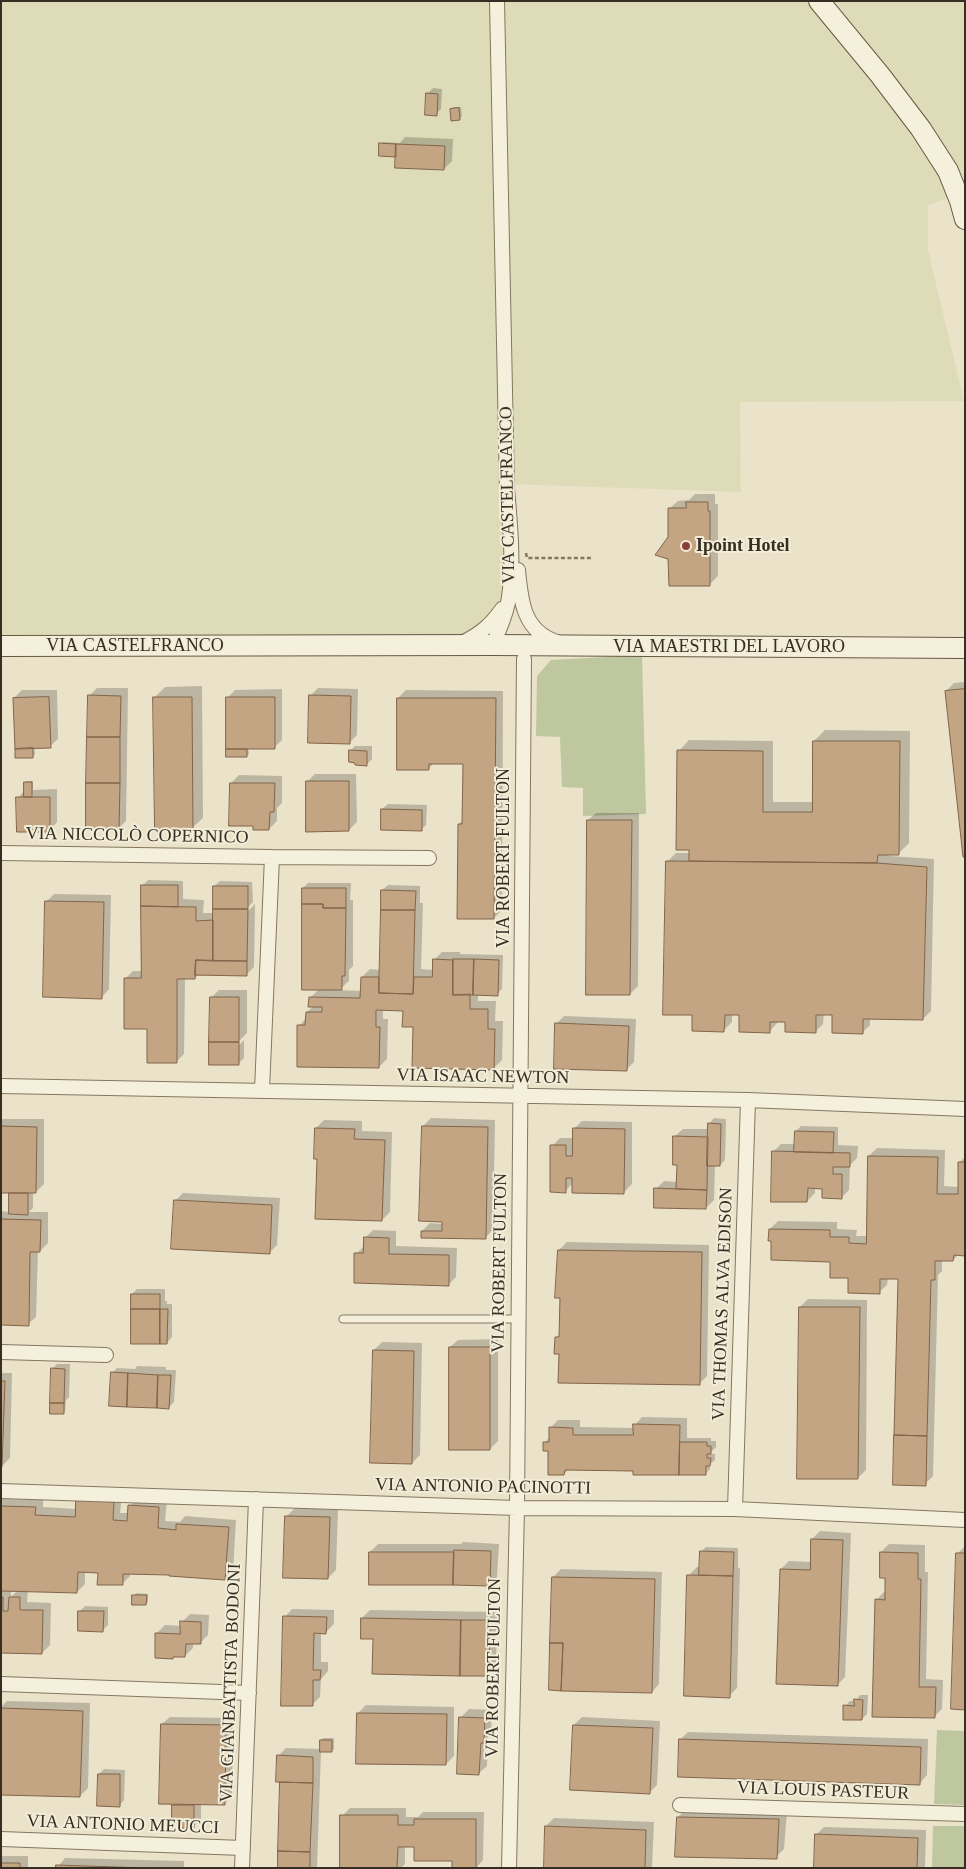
<!DOCTYPE html>
<meta charset="utf-8">
<style>
body{margin:0}
#map{position:relative;width:966px;height:1869px;overflow:hidden;background:#eae3ca;font-family:Georgia,serif}
canvas{display:block}
.frame{position:absolute;inset:0;border:2px solid #362e22;pointer-events:none}
</style>
<div id="map">
<canvas width="966" height="1869"></canvas>
<div class="frame"></div>
</div>
<script>
const g = document.querySelector('canvas').getContext('2d');
g.lineJoin = 'round';
function fill(path, color) { g.fillStyle = color; g.fill(path, 'evenodd'); }
function strokePath(path, color, width, dash) { g.strokeStyle = color; g.lineWidth = width; g.lineCap = dash ? 'butt' : 'round'; g.setLineDash(dash || []); g.stroke(path); }
function label(font, color, halo, rows, align = 'center') {
  g.font = font + ' Georgia,serif'; g.lineWidth = 4; g.setLineDash([]); g.textBaseline = 'middle'; g.strokeStyle = halo; g.fillStyle = color; for (const [text, x, y, turn = 0] of rows) {
    g.save(); g.translate(x, y); g.rotate((+turn || 0) * Math.PI / 180); g.textAlign = isNaN(turn) ? turn : align; if (halo) g.strokeText(text, 0, 0); g.fillText(text, 0, 0); g.restore();
  }
}
fill(new Path2D(`
 M1,1H965V192L928,205V250L964,401L740,402L741,492L507,484L509,513L499,638L1,639Z`), '#dedcb8');
fill(new Path2D(`
 M642,655L646,814L583,816V788L562,787L560,737L536,736L537,676L551,660Z
 M937,1730L965,1731V1805L934,1804Z
 M933,1826H965V1868H932Z`), '#bec79e');
fill(new Path2D(`
 M433,88L442,89L441,109L436,114L427,94Z
 M453,107H461L462,116L460,118L451,109Z
 M405,137L453,139L452,161L444,169L381,144L383,142L400,143Z
 M695,494H715V504H718V576L710,584L670,508L678,501L689,500Z
 M965,682V856L946,691L954,683Z
 M202,686L203,818L192,828L155,697L165,687Z
 M97,688H128L126,821L118,829L89,696Z
 M318,688L358,689L357,735L349,743L310,696Z
 M282,689V740L274,748H248L249,754L246,756L227,698L235,690Z
 M22,690H57L58,739L50,746L34,747L35,754L33,757L14,698Z
 M406,690L503,691L502,910L494,918L459,824L464,819V763H434L428,769L398,698Z
 M825,730L910,731L909,843L898,854H889V856L934,859L931,1011L923,1019L870,1018V1025L862,1033L833,1014L824,1013L823,1024L815,1032L786,1021H778L777,1023L770,1031L740,1014H732V1022L724,1030L693,1014L668,861L676,853H690L679,751L689,740L773,741V802H814V741Z
 M355,746H372V759L366,765L350,751Z
 M315,774H356L357,822L349,830L307,782Z
 M239,775L282,776V803L277,808V821L269,829L231,783Z
 M27,781H33V790L57,789V822L50,830L18,798L25,790V783Z
 M388,804L427,805L426,825L421,830L382,809Z
 M596,813H639L638,986L630,994L588,820Z
 M148,880L183,881V899L204,900L203,913H214V886L220,881L252,882L253,902L242,913L244,915L255,904L254,967L246,975L199,974L195,978H185L184,1054L176,1062L148,1028L125,979L133,971H142L143,885Z
 M308,883H351L350,900H353V966L349,970V981L339,990L362,991V977L370,969L381,970L382,890L388,885L420,886V903H423L421,969L434,970V960L442,952H460V954L503,955L502,989L497,994H478V1001H496L495,1021H503L502,1060L494,1068L414,1026L404,1010L383,1009V1019H388L387,1059L379,1067L299,1026L307,1017V1012L314,1006L310,998L319,989L303,888Z
 M54,894L111,895L109,989L102,997L46,902Z
 M219,990H247V1033L234,1046L236,1048L244,1040V1058L238,1064L211,998Z
 M564,1016L636,1019L634,1062L626,1070L556,1024Z
 M431,1118L495,1120L493,1230L485,1238L422,1231L430,1223L443,1224L423,1126Z
 M714,1118L726,1119L725,1160L720,1165H715L714,1200L706,1208L656,1189L664,1181L678,1182V1164L675,1136L683,1129H709V1124Z
 M1,1119H44V1184L36,1192H33V1208L29,1212H48V1243L40,1251H38L36,1317L28,1324H1V1211L10,1212L12,1192H1Z
 M324,1120L362,1121V1131L392,1132L390,1212L382,1220L318,1158L316,1128Z
 M582,1121L632,1122V1184L624,1192L573,1183L565,1191L552,1146L560,1138H574V1129Z
 M801,1126L838,1127V1145L858,1146L857,1158L850,1165L849,1190L841,1198L823,1188L815,1187V1193L807,1201L773,1152L781,1144H796V1131Z
 M877,1148L945,1150L944,1186L959,1187L960,1162L965,1157V1255L959,1254L953,1260H942V1271L938,1275L933,1476L925,1484L899,1278H888L887,1285L879,1292L849,1277L831,1261L772,1240L770,1229L778,1221L837,1222V1229L857,1230L856,1236H867L869,1156Z
 M183,1193L280,1198L277,1245L269,1253L175,1201Z
 M373,1230L396,1231V1246L457,1248L456,1277L448,1285L356,1254L364,1246L365,1238Z
 M567,1242L709,1245L707,1376L699,1384L560,1353L556,1338L560,1334L559,1250Z
 M137,1289H165V1301H167V1304H172V1337L167,1343L132,1294Z
 M808,1299L867,1300L866,1470L858,1478L800,1307Z
 M498,1339V1441L490,1449L450,1347L458,1340Z
 M382,1342L422,1343L420,1455L412,1463L374,1350Z
 M57,1364H70L69,1397L66,1400L65,1411L63,1413L52,1369Z
 M137,1366L166,1367V1370H176L174,1402L169,1407L112,1373L117,1368L135,1369Z
 M1,1373H12L10,1458L2,1466Z
 M642,1417L687,1418V1438H711V1441H716V1447L711,1452V1454H715V1460L710,1464V1469L705,1474L634,1473V1470L569,1469L564,1474L544,1443L550,1437V1428L558,1420H580V1427L634,1428L635,1425Z
 M122,1494L120,1513H129L130,1506L137,1498L167,1500L165,1521L180,1522L185,1516L236,1520L233,1571L225,1579L171,1574L130,1573V1576L122,1584L99,1572L85,1571V1584L77,1592L28,1590L27,1602L51,1603L50,1645L42,1653L1,1652V1499L43,1500V1507L77,1509ZM11,1590H18L11,1597Z
 M295,1508L338,1510L336,1570L328,1578L287,1516Z
 M820,1531L851,1533L845,1677L837,1685L781,1569L789,1561L811,1562L812,1539Z
 M463,1542L499,1544L497,1577L490,1585L370,1552L378,1544H461Z
 M889,1544L925,1545V1572H928L926,1679L943,1680L942,1709L934,1717L873,1715L876,1600L884,1592H886L887,1577L881,1552Z
 M965,1546V1708L957,1554Z
 M706,1547L738,1548V1568H740L737,1688L729,1696L689,1575L697,1567H701V1552Z
 M561,1569L662,1572L659,1684L652,1692L553,1577Z
 M136,1593L148,1594V1602L146,1604L134,1596Z
 M85,1606L108,1607V1625L103,1630L80,1611Z
 M292,1609L334,1610V1624L326,1632H321V1662H328V1671L321,1679L320,1697L312,1705L285,1617Z
 M370,1610L497,1612L496,1667L488,1675L374,1638L362,1618Z
 M190,1614L209,1615L208,1635L200,1643H193V1648L185,1656H175L172,1658L157,1633L165,1625L182,1626V1622Z
 M860,1695H868L867,1714L862,1719L845,1706L850,1701H855Z
 M7,1701L90,1703L88,1788L80,1796L1,1793V1707Z
 M366,1705L454,1707V1756L446,1764L358,1713Z
 M469,1709L492,1710L491,1734L488,1737L487,1766L479,1773L461,1717Z
 M170,1717L233,1718L232,1796L224,1804H201V1819L193,1827L182,1822H173L174,1803L162,1724Z
 M582,1717L660,1721L657,1785L649,1793L574,1725Z
 M688,1732L928,1739L927,1775L920,1783L680,1740Z
 M323,1738H334V1749L332,1751H321L317,1868H279L282,1781L278,1756L286,1748L321,1749V1740Z
 M104,1769L125,1770L124,1800L119,1806L99,1774Z
 M350,1808H406V1817H418L423,1812H484L483,1860L476,1868L415,1846H405V1864L401,1868H342V1816Z
 M686,1809L787,1812L784,1849L776,1857L678,1817Z
 M554,1818L654,1822L652,1868H545L546,1826Z
 M824,1827L926,1830L925,1867L815,1868L816,1835Z
 M1,1856H28V1868H1Z
 M65,1858L184,1861V1868H57Z`), '#0003');
const building = new Path2D(`
 M426,93L438,94L437,116L425,115Z
 M459,108L460,120L451,121L450,109Z
 M379,143L396,144V157L379,156Z
 M396,144L445,146L444,170L395,168Z
 M686,502H708V511H710V586H669L668,559L655,555L668,537V508H686Z
 M965,689V857H963L945,691Z
 M88,695L121,696L120,737H87Z
 M309,695L351,696L350,744L308,743Z
 M49,697L51,748L15,749L13,698Z
 M153,697H192L193,830H155Z
 M226,697H275V749H226Z
 M397,698H496L494,919H457L458,824H462L463,764H429V770H397Z
 M87,737H120V783H86Z
 M813,741H900L899,855H878L877,863L689,861V850H676L677,750L763,751V812H812Z
 M33,748V758H15V749Z
 M226,749H247V757H226Z
 M349,750L367,751V766L355,765V763L349,762Z
 M306,781H349V831L306,832Z
 M24,782H32V797H24Z
 M86,783H120L119,830H86Z
 M230,783H275L274,812H270L269,830H253V826H229Z
 M16,797H50V832H17Z
 M381,809L422,810V831L381,830Z
 M587,820H632L630,995H586Z
 M666,861L877,863L927,867L923,1020L863,1019V1034L832,1033V1015H816V1033L785,1032V1022H770V1033L739,1032V1015H725L724,1032L692,1031V1015H663Z
 M141,885H178V907L141,906Z
 M213,886H248V909H213Z
 M302,888H346V908H323V904H302Z
 M381,890L416,891L415,910H381Z
 M45,901L104,902L102,999L43,997Z
 M302,904H323V908H346L345,976H342V990H302Z
 M141,906L196,907V921L213,920V961L196,960L195,979H177V1063H147V1029H124V978H141Z
 M213,909H248L247,961H213Z
 M381,910H415L413,994L379,993Z
 M433,959L453,960V995L470,994V1009H488V1029H495L494,1070L412,1068L413,1027H402L403,1011L376,1010V1027H380L379,1068L297,1067V1025H305L306,1012H322V1007H308L309,997L360,998L361,977H379V993L413,994L414,977H432Z
 M453,959H474L473,995H453Z
 M474,959L499,960L498,996L473,995Z
 M196,960L247,961V976L195,975Z
 M210,997H239V1042H209Z
 M555,1023L629,1026L627,1071L554,1069Z
 M209,1042H239V1065H209Z
 M708,1123L721,1124L720,1166H707Z
 M1,1126L37,1127L36,1193H1Z
 M422,1126L488,1127L486,1239L421,1238V1231H442V1222L419,1221Z
 M315,1128L355,1129L354,1139L385,1140L382,1221L315,1219L317,1159H314Z
 M573,1128L625,1129L624,1194L572,1193V1178H566V1193L550,1192V1145H566V1156H572Z
 M795,1131L834,1132L833,1153L794,1152Z
 M673,1136L708,1137L707,1190L676,1189L677,1165H673Z
 M772,1151L850,1153V1167H833V1174H842V1199L822,1198V1189L808,1188L807,1202H771Z
 M868,1156L938,1157L937,1194H958V1162H965V1256L954,1255L953,1261H935V1280H931L927,1436L894,1435L898,1279H880V1294L848,1293V1278H830V1262L771,1260V1241H768L769,1229L830,1230V1237H849V1243L866,1244Z
 M654,1188L707,1190L706,1209L654,1208Z
 M9,1193H28V1215L9,1214Z
 M174,1200L272,1205L270,1254L171,1249Z
 M1,1219L41,1220L40,1252H30L29,1326L1,1325Z
 M364,1237L389,1238V1254L449,1255V1286L354,1283V1253H363Z
 M558,1250L702,1252L700,1385L558,1383L559,1354H554L555,1337H559L560,1298H555Z
 M131,1294H160V1309H131Z
 M799,1307H860L858,1479H797Z
 M131,1309H160V1344H131Z
 M160,1309H168L167,1344H160Z
 M449,1347H490V1450H449Z
 M373,1350L414,1351L412,1464L370,1463Z
 M51,1368L65,1369L64,1403H50Z
 M111,1372L128,1373L127,1407L109,1406Z
 M128,1373L158,1375L157,1408L127,1407Z
 M158,1375H171L169,1409L157,1408Z
 M1,1381H5L2,1467H1Z
 M50,1403H64V1414H50Z
 M633,1424L680,1425L679,1475H633V1471L565,1470L564,1475H548V1451H543V1442H549V1427L573,1428V1435H633Z
 M894,1435L927,1436L926,1486L893,1485Z
 M680,1442H707V1446H711V1454H707V1458H711L710,1466H706V1475H679Z
 M76,1499L114,1502L113,1520L127,1521L128,1505L159,1507L158,1528L176,1530V1524L229,1527L225,1580L169,1576V1575L123,1574V1585H97L98,1573L78,1572L77,1593L1,1591V1506L36,1507L35,1515L75,1517Z
 M285,1516L330,1517L328,1579L283,1578Z
 M811,1539L843,1540L838,1686L776,1684L780,1569L810,1570Z
 M454,1550L491,1551L490,1586L453,1585Z
 M700,1551L734,1552L733,1576L699,1575Z
 M369,1552H454L453,1585H369Z
 M880,1552L918,1553V1579H921L919,1687H936L935,1718L872,1717L875,1599L885,1600V1578H880Z
 M956,1553H965V1710L951,1709Z
 M687,1575L733,1576L730,1698L684,1696Z
 M552,1577L655,1579L652,1693L561,1691L563,1643H550Z
 M132,1595H147L146,1605H132Z
 M1,1597H3V1611H8L9,1597H20V1610H43L42,1654L1,1653Z
 M78,1611H104L103,1632L78,1631Z
 M283,1616L327,1617L326,1634L314,1633L313,1670H321L320,1680H313V1706H281Z
 M361,1618L461,1620L460,1676L372,1674L373,1639H361Z
 M461,1620H490L489,1676H460Z
 M180,1621L201,1622V1644H186L185,1657H173V1659L155,1658V1633L180,1634Z
 M550,1643H563L561,1691L549,1690Z
 M854,1699L863,1700L862,1720H843V1705L854,1706Z
 M1,1708L83,1711L80,1797L1,1795Z
 M357,1713L447,1714L446,1765L356,1764Z
 M459,1717L485,1718L484,1743H481L479,1775L457,1774Z
 M161,1724L226,1725L225,1805L159,1804Z
 M573,1725L653,1728L650,1794L570,1790Z
 M679,1739L921,1747L920,1785L678,1777Z
 M320,1740H332V1752H320Z
 M277,1755L313,1757V1783L276,1782Z
 M98,1774H120V1807L97,1806Z
 M280,1782L313,1783L310,1852L278,1851Z
 M172,1805H194V1828H181V1823H172Z
 M340,1815H398V1825H414V1819H476V1868H452V1861H414V1847H398L397,1868H340Z
 M677,1817L779,1819L777,1859L675,1857Z
 M545,1826L646,1830L645,1868H544Z
 M815,1834L918,1838L917,1868H814Z
 M278,1851L310,1852V1868H278Z
 M1,1863H20V1868H1Z
 M56,1865L147,1868H56Z`);
fill(building, '#c3a584');
strokePath(building, '#816449', 1);
const lane = new Path2D(`
 M343,1319H518`);
const street = new Path2D(`
 M518,570C521,601 523,631 557,642
 M462,643C480,634 490,626 502,609
 M493,645C499,629 507,614 509,597C514,562 510,523 507,488L497,1
 M1,853L272,857L262,1090
 M272,857L429,858
 M1,1086L748,1100L965,1109
 M1,1352L106,1355
 M1,1491L517,1508L735,1509L965,1520
 M735,1509L748,1100
 M1,1684L249,1693
 M680,1805L965,1814
 M1,1839L243,1848
 M242,1868L256,1499
 M509,1868L517,1508L524,659`);
const secondary = new Path2D(`
 M819,1L880,75L921,129L948,171L960,201L965,219
 M1,646L493,645L965,648`);
strokePath(lane, '#847760', 9);
strokePath(street, '#847760', 16);
strokePath(secondary, '#665843', 22);
strokePath(new Path2D(`
 M526,553L527,558H591`), '#847760', 2.5, [4, 2.5]);
strokePath(lane, '#f5f0dc', 7);
strokePath(street, '#f5f0dc', 14);
strokePath(secondary, '#f5f0dc', 20);
for (const [x, y, r, color] of [
 [686,546,5,"#8c3f37"]
]) { const dot = new Path2D(); dot.arc(x, y, r, 0, 2 * Math.PI); g.fillStyle = color; g.fill(dot); strokePath(dot, '#f2edd8', 2); }
label('18px', '#362e22', '#f2edd8', [
 ["VIA CASTELFRANCO",508,495,-91],
 ["VIA CASTELFRANCO",135,646],
 ["VIA MAESTRI DEL LAVORO",729,647],
 ["VIA NICCOLÒ COPERNICO",137,836,1],
 ["VIA ROBERT FULTON",504,858,-90],
 ["VIA ISAAC NEWTON",483,1077,1],
 ["VIA ROBERT FULTON",500,1263,-89],
 ["VIA THOMAS ALVA EDISON",723,1304,-88],
 ["VIA ANTONIO PACINOTTI",483,1487,1],
 ["VIA ROBERT FULTON",494,1668,-89],
 ["VIA GIANBATTISTA BODONI",231,1683,-88],
 ["VIA LOUIS PASTEUR",823,1791,2],
 ["VIA ANTONIO MEUCCI",123,1825,2]
]);
label('bold 18px', '#362e22', '#f2edd8', [
 ["Ipoint Hotel",696,546]
], 'left');
</script>
